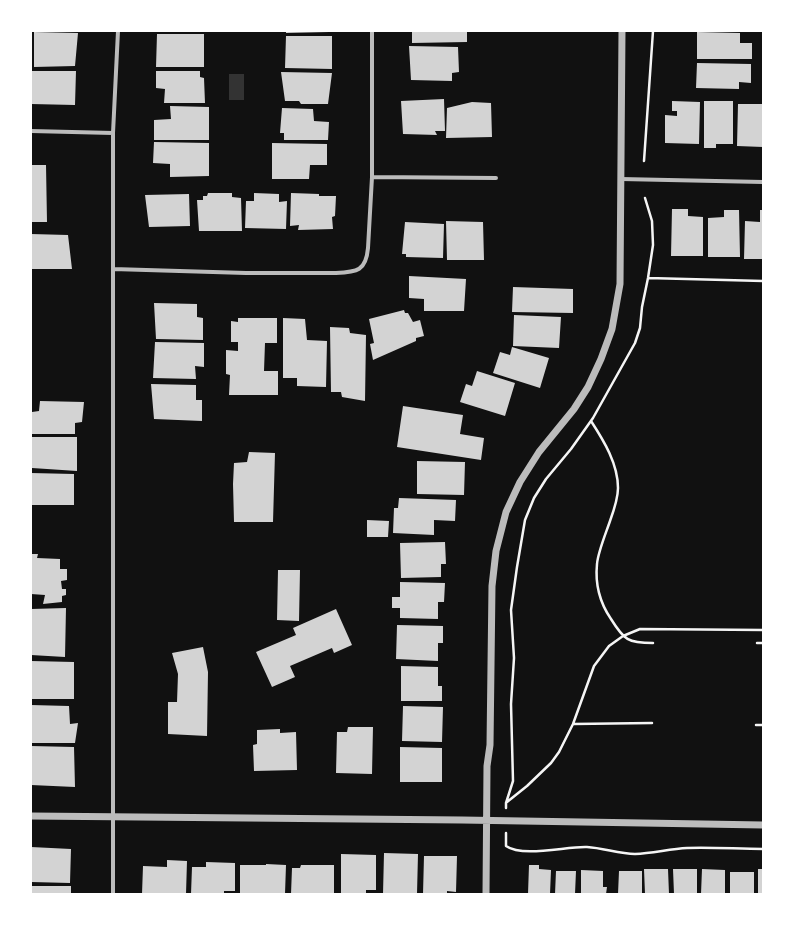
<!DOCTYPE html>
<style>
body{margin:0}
#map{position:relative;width:794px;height:925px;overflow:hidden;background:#111;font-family:"PT Sans",sans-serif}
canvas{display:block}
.frame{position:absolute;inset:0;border:32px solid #fff;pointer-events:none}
</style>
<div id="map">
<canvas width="794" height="925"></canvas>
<div class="frame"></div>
</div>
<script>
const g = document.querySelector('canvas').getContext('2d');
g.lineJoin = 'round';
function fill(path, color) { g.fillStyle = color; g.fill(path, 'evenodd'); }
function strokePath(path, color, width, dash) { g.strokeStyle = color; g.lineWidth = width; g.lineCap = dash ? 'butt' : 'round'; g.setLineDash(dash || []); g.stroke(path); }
fill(new Path2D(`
 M229,74H244V100H229Z`), '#333');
fill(new Path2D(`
 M286,31H329V32L286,33Z
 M412,31H467V42L412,43Z
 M34,32L78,33L75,66L34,67Z
 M697,32L740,33V43H752V59H697Z
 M157,34H204V67H156Z
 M286,36H332V69L285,68Z
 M409,46L458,47L459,72L452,73V81L411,80Z
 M697,63L751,64V83L739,82V89L696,88Z
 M31,71H76L75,105L31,104Z
 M156,71H200V77L204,78L205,103H164L165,89L156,88Z
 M281,72L332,73L328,104H301L299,101H285Z
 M444,99L445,131H435L437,135L403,134L401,101Z
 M672,101L700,102L699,144L665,143V115L677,116V111H672Z
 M704,101H733V144H716V148H704Z
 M472,102L491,103L492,137L446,138L447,108Z
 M738,104H763V147L737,146Z
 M170,106L209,107V140H154V120L171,119Z
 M282,108L313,109L314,121L329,122L328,140H284V133H280Z
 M154,142L209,143V176L170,177V164L153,163Z
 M272,143L327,144V165H310L309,179H272Z
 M31,165H46L47,222H31Z
 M208,193H232V197L241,198L242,231H199L197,200H203V196H207Z
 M254,193L279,194V202L287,201L286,229L245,228L246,201H254Z
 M291,193L319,194V196H336L335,216L332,217L333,229L298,230L299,225L290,226Z
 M189,194L190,226L149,227L145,195Z
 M672,209H688V216L703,217V256H671Z
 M724,210H739L740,257H708V218L724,217Z
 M760,210H763V259H744L745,221L760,222Z
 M446,221L483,222L484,260H447Z
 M405,222L444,224L443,258L406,257V254H402Z
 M31,234L68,235L72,269H31Z
 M409,276L466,279L464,311H424V299L409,298Z
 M513,287L573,289V313L512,312Z
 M154,303L197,304V317L203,318V340L156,339Z
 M404,310L405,313H408L413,322L420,320L424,336L416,338V341L373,360L370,344L374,343L369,319Z
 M514,315L561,317L559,348L513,346Z
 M238,318H277V343H265L264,371H278V395H229L230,375L226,374V350L238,351V342H231V321L238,322Z
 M283,318L305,319L307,340L327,341L326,387L297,386V378H283Z
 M330,327L349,328L350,333L366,335L365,401L342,397L341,392H331Z
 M155,342L204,343V367L195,366L196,379L153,378Z
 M512,347L549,358L540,388L493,373L500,352L510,355Z
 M477,371L515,383L505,416L460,402L466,384L472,386Z
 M151,384L196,385V400H202V421L154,419Z
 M40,401L84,402L82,422L75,423V434H31L32,412L39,411Z
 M403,406L463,415L460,434L484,438L481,460L397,447Z
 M31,437H77V471L32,468Z
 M249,452L275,453L273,522H234L233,484L234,463L247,462Z
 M417,461L465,462L464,495L417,494Z
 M31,473L74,474V505H31Z
 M399,498L456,500L455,521L434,520V535L393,533L394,508H398Z
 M367,520L389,521L388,537H367Z
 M445,542L446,564H441V577L401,578L400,543Z
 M31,554H38L37,558L60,559V569H67V580L61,581L62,589H66V595L62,596V602L43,604L45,595L31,594Z
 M278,570H300L299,621L277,620Z
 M400,582L445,583L444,602H438V619L400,618V608H392V597H400Z
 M66,608L65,657L31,655V609Z
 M336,609L352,645L334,653L332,648L290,666L295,677L272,687L256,652L296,635L293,628Z
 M397,625L443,626V643H438V661L396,659Z
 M203,647L208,672L207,736L168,734V702H177L178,674L172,653Z
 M31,661L74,662V699H31Z
 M401,666L438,667V686H442V701H401Z
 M31,705L69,706L70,724L78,723L75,743H31Z
 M403,706L443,707L442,742L402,741Z
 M348,727H373L372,774L336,773L337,732H347Z
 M280,729V733L296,732L297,770L254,771L253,745L257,744V730Z
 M31,746L74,747L75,787L31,785Z
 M400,747L442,748V782H400Z
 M31,847L71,849L70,883L31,882Z
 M384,853L418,854L417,894H383Z
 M341,854L376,855V890H366V894H341Z
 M424,856H457L456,892L447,891V894H423Z
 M167,860L187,861L186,894H142L143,866L167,867Z
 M206,862L235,863V891H224V894H191L192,867H206Z
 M266,864L286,865L285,894H240V865H266Z
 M301,865H334V894H291L292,868H300Z
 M529,865H539V869L551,870L550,894H528Z
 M644,869H668L669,894H645Z
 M673,869H697V894H674Z
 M702,869L725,870V894H701Z
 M758,869H763V894H758Z
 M581,870L603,871V887H607L606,894H581Z
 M556,871H576L575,894H555Z
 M619,871H642V894H618Z
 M730,872H754V894H730Z
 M31,886H71V894H31Z`), '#d3d3d3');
strokePath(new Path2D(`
 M644,161L653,31
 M648,278L763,281
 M591,421C604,441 618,464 618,488C618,499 614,510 610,521C606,533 598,552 597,564C595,584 600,603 611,619C624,640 628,643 653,643
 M757,643H763
 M573,724L652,723
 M756,725H763
 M507,802L527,786L551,763L559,752L573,724L594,666L609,646L623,636L640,629L763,630
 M506,808V803L513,781L511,704L514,658L511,610L517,567L525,520L534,498L546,479L571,449L593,418L635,343L640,328L642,307L648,278L653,245L652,221L645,198
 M506,833V846C523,858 567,846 587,847C604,848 619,854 635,854C653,853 670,849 687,848C712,847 738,849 763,849`), '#f5f5f5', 2.5);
strokePath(new Path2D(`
 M31,131L113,133
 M372,177L496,178
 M621,179L763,182
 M113,269L246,273H336C357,272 366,271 368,248L372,177V31
 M113,894V133L118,31`), '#bcbcbc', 4);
strokePath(new Path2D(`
 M31,816L462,820L763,825
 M486,894L487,766L490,745L492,586L496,551L506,512L520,482L539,452L574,409L588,387L601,359L612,329L620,284L622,31`), '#bcbcbc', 7);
</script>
